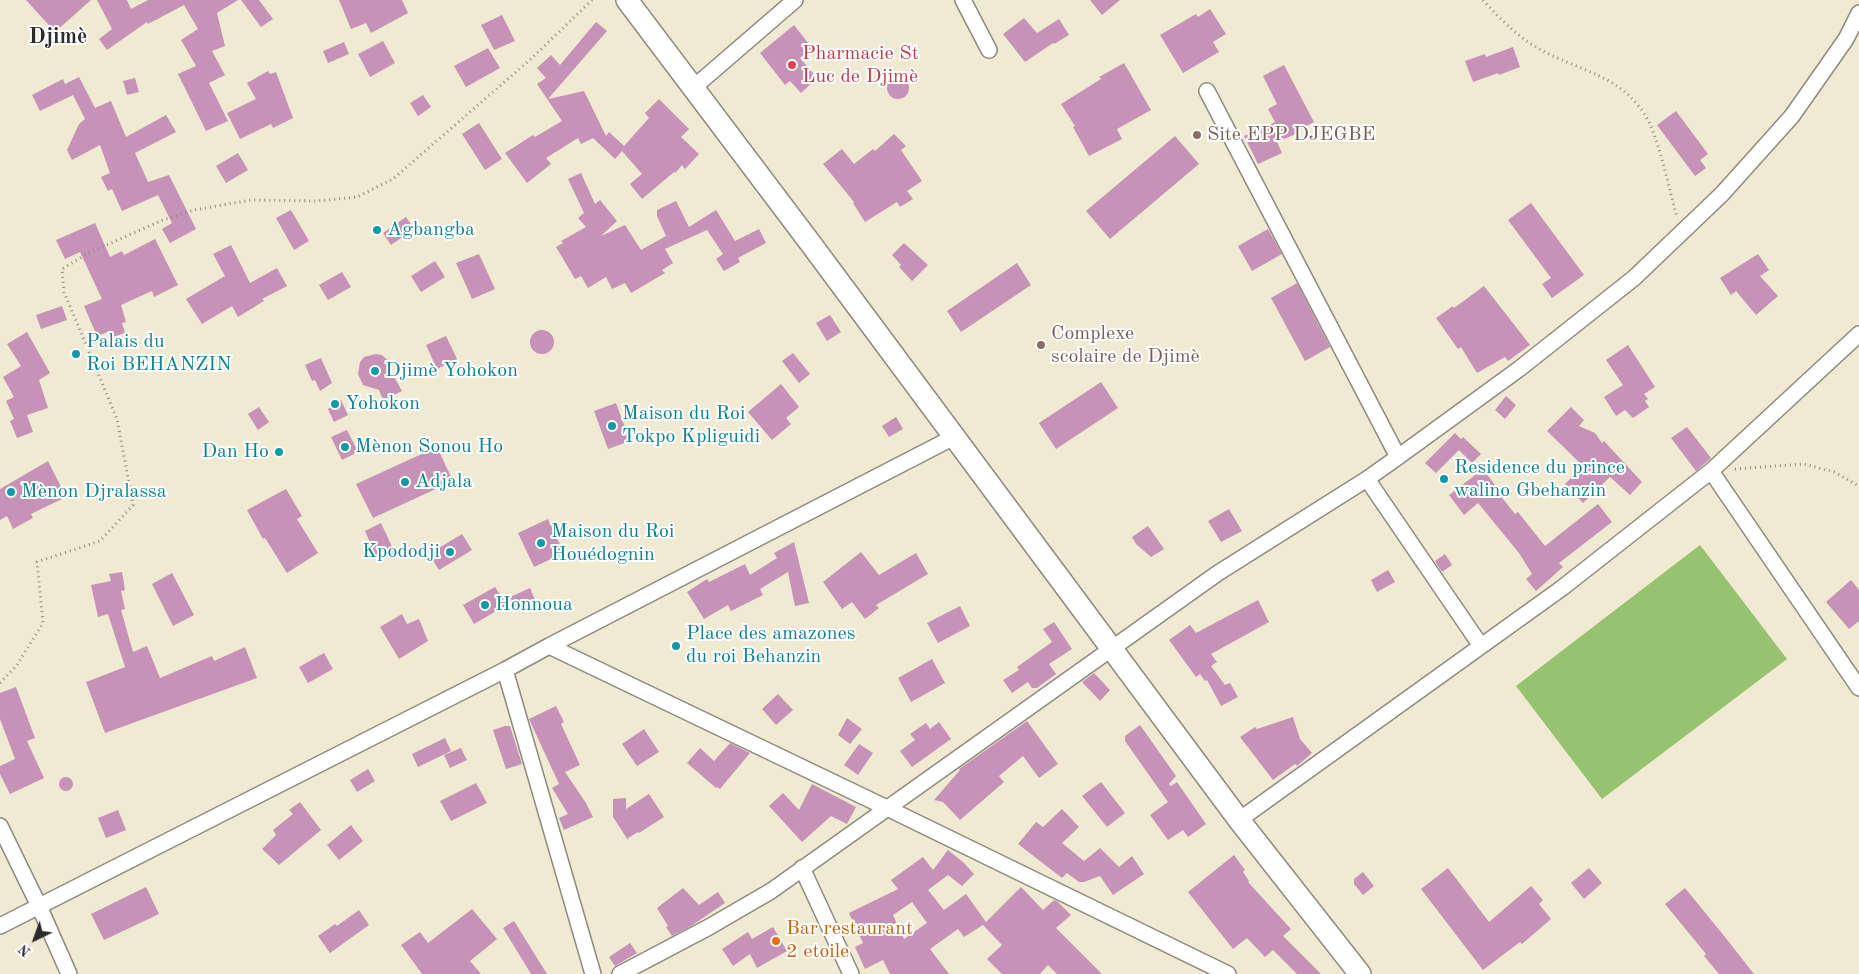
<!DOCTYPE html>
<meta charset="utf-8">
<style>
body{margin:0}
#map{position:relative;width:1859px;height:974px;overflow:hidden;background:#f1ead3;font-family:"Old Standard TT",serif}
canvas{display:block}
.north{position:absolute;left:10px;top:914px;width:50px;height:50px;-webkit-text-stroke:4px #fff;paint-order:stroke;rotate:222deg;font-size:14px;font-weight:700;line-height:20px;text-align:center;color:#2b2b2b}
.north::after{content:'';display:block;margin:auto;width:18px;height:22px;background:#2b2b2b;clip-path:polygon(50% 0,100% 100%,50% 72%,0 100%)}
</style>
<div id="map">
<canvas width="1859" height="974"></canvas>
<div class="north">N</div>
</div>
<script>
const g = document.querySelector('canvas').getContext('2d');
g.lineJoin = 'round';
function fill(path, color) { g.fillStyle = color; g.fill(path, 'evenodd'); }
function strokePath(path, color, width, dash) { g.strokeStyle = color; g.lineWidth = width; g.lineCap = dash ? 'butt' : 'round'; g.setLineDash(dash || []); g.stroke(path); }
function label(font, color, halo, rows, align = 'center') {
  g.font = font + ' "Old Standard TT",serif'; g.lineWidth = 4; g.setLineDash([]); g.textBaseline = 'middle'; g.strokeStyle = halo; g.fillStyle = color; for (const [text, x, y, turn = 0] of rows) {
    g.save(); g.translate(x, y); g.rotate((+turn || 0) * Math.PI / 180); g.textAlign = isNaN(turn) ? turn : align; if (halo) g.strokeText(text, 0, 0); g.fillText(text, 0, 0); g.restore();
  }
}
fill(new Path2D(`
 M1700,545L1787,659L1602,799L1516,686Z`), '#97c270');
fill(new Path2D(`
 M26,0H91L55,32Z
 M97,0H127L131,9L148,0H238L217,13L225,46L212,51L225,75L209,83L228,121L206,131L178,74L196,66L181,40L198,29L184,5L148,24L147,22L107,50L99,39L112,29Z
 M241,0H259L273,19L261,27Z
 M339,0H402L408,13L371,33L366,23L351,29Z
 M1090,0H1120L1102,15Z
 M1210,9L1226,34L1213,42L1219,52L1183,73L1160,35L1196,14L1198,17Z
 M502,15L515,41L494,50L481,25Z
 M1024,18L1037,33L1059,19L1069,35L1054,44L1053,43L1025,62L1003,34Z
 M596,22L607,31L548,99L584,91L606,136L609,132L624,146L649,118L645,113L659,99L689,129L681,137L699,154L685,169L682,165L675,173L674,172L642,199L630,184L642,174L622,151L615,159L593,138L581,144L578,138L546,158L551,164L527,183L505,153L533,135L535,137L562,121L537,84L546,78L537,68L551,55L560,65Z
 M794,25L812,48L800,58L817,78L801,93L790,81L785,85L760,53Z
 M383,41L395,63L370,77L358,54Z
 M344,42L349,54L328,63L323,51Z
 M1513,47L1520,67L1499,75L1498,73L1473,82L1465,61L1485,54L1486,57Z
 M488,48L500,68L466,87L454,66Z
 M1124,63L1151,110L1117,129L1122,139L1089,156L1073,127L1075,126L1061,104L1101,79L1099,77Z
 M1284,65L1314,122L1297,131L1298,133L1277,142L1282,153L1258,164L1244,136L1275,122L1268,109L1277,104L1263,76Z
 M268,71L270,74L276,72L293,118L273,128L271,124L240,139L227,113L256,99L247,83Z
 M887 88a11 11 0 1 1 22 0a11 11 0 1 1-22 0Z
 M79,77L95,108L111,101L126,137L166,115L176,132L135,153L148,182L169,175L196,229L170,243L162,229L172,223L158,195L122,211L112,189L108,191L101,177L110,173L100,145L72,160L67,150L79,124L85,119L73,95L40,111L32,95L63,79L65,84Z
 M135,78L139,92L127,95L123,81Z
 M423,95L431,107L418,116L410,103Z
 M1676,111L1708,154L1700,160L1706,168L1695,176L1657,125Z
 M479,123L502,159L485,170L462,134Z
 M894,134L906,146L901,150L922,181L907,191L913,199L900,207L897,202L865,222L853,203L854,202L823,164L842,149L854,164L873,149L875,151Z
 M1175,136L1199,164L1110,239L1086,211Z
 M238,153L248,170L226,183L216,166Z
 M581,173L595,204L600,200L617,221L601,236L625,225L641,250L666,236L657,216V210L676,201L689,227L716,210L735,241L759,229L766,243L738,258L740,262L724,271L716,259L723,254L707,230L665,249L673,263L662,270L665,273L631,293L625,283L612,289L606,277L588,288L581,276L575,279L556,247L563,243L561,241L586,227L578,218L584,213L568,179Z
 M1531,203L1584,275L1552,298L1542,284L1551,278L1508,220Z
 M291,210L309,241L294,250L276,218Z
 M406,217L414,229L391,245L383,233Z
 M95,223L110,257L122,251L124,255L155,239L178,285L154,297L152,291L121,305L126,322L122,323L125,333L109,338L108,332L97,336L84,306L102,299L80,252L65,259L56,240Z
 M1268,229L1282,254L1252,271L1238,246Z
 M904,243L928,265L912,281L899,267L901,265L892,255Z
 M231,245L250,283L277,268L287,286L262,299L264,301L238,317L232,306L202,324L186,299L225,276L213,254Z
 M479,254L495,289L472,299L456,263Z
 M1758,254L1769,270L1760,276L1778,296L1756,315L1736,291L1731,295L1720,278Z
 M435,261L445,277L421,292L411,276Z
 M1017,263L1031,285L961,332L947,311Z
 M342,272L351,287L328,300L319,285Z
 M1297,283L1330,347L1305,361L1271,298Z
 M1484,286L1530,345L1508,361L1505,357L1477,373L1461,347L1458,349L1436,318L1453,306L1454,308Z
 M62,306L67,320L41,329L36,315Z
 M830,315L841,332L827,341L816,323Z
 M530 342a12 12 0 1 1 24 0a12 12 0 1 1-24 0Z
 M27,332L50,373L39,380L48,408L27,415L33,432L17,438L10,421L14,419L6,401L14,397L3,377L21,366L7,344Z
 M446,336L457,359L437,369L426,345Z
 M1628,345L1655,387L1644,394L1648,399L1645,401L1649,407L1633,418L1625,410L1616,416L1604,397L1623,385L1606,360Z
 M793,353L810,374L799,383L782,361Z
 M376,354L382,355L391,363L392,373L402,391L383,400L379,390L363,385L358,374L360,362L364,357Z
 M321,358L332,383L320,391L315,380L312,381L305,365Z
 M1101,382L1118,408L1056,449L1039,423Z
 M781,384L799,407L786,418L791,424L772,440L748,412Z
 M1506,396L1516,405L1505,419L1495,410Z
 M341,400L348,415L334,422L328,409Z
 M616,403L630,441L608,449L594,411Z
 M259,407L269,422L258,430L248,414Z
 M1571,407L1584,420L1579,426L1595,433L1602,443L1604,441L1642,482L1630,495L1610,477L1583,503L1565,484L1583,466L1547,431Z
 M896,417L903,429L889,437L882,426Z
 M1687,427L1711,458L1696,471L1671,438Z
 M347,430L358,452L342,460L331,437Z
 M1455,433L1461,439L1463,437L1481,454L1472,463L1459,450L1436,473L1425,463Z
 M437,447L453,481L373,518L356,484Z
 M48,461L66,497L31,514L33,518L13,529L7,516L0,520V489Z
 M1483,469L1498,489L1496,490L1515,514L1518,512L1545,546L1598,504L1612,522L1559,563L1563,567L1536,591L1526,579L1532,574L1519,553L1478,503L1464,515L1449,495Z
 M286,489L302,516L297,519L318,553L287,573L265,538L263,539L247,510Z
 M1229,509L1242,531L1221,542L1208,521Z
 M548,519L564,553L534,567L518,533Z
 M381,523L395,553L378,561L365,531Z
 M1148,526L1164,549L1151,557L1136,544L1132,537Z
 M462,534L472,550L439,570L429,554Z
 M794,542L809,603L795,606L788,572L760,589L763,595L731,611L728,605L704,619L687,592L707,579L709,582L745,564L750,575L777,558L774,553Z
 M861,552L879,575L916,553L928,574L876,605L879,608L865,619L852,602L842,609L823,582Z
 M1445,554L1452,565L1442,572L1435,561Z
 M1388,570L1395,582L1377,592L1371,580Z
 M122,572L125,590L121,591L125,609L121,610L133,652L147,646L160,678L212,656L214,661L245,647L257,678L105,733L86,682L125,667L108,614L98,617L91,585L111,581L109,574Z
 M172,573L194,615L173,626L152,584Z
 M1851,580L1859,590V621L1849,629L1826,602Z
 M495,587L507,605L474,624L463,605Z
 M530,588L535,600L516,609L510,597Z
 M1258,600L1269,622L1211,654L1217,662L1211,666L1225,685L1230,683L1238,697L1221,706L1207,680L1205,681L1200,674L1196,677L1169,640L1190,625L1196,633Z
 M960,606L970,626L938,643L927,623Z
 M402,614L407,624L419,619L428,641L399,659L380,627Z
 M1054,622L1072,649L1049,664L1056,674L1037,688H1032L1028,682L1012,693L1003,680L1019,670L1017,667L1052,642L1043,629Z
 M324,653L333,669L308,683L299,667Z
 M932,659L945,683L911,702L898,678Z
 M1094,673L1110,690L1100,701L1082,682Z
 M16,687L35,738L27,741L44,778L10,794L0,774V766L15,759L0,719V693Z
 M778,694L793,710L776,725L762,709Z
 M556,706L564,722L561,724L580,765L565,772L586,803L593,817L564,830L559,818L568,814L552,788L559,784L529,719Z
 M1293,717L1300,739L1312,753L1297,766L1295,764L1273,780L1240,737L1255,727L1257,729Z
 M847,718L862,729L850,744L838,735Z
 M1027,721L1058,764L1039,778L1023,756L999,776L1004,782L960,820L943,802L934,800L960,770L959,769Z
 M939,722L951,739L912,767L900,751L915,740L910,734L926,723L930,729Z
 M1140,725L1176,776L1169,784L1171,786L1177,782L1206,824L1188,837L1183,830L1168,840L1150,815L1168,802L1125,741V736Z
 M505,726H510L522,764L506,769L493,730Z
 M644,729L659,752L637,766L622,744Z
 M445,738L451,751L418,767L412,754Z
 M730,743L750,753L720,789L717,787L716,788L687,763L700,748L714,761Z
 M859,744L873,753L858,775L844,765Z
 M461,748L467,760L450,768L444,755Z
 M368,769L375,781L357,792L350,780Z
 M59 784a7 7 0 1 1 14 0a7 7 0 1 1-14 0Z
 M1101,782L1125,813L1107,827L1082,796Z
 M476,783L487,803L451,821L440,801Z
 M812,784L856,807L847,824L831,816L802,842L769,806L783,793L799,810Z
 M649,794L664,817L639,833L638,832L628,838V840L613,817V799L626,798V809Z
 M300,802L321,830L279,865L262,849L276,835L273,830L293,814L289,810Z
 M1062,809L1079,827L1062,843L1084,861L1100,848L1119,867L1132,856L1144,874L1113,895L1100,876L1084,882H1079L1067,873L1062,878L1018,844L1036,822L1043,827Z
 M118,810L126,830L106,838L98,818Z
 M351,825L363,841L339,860L327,845Z
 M948,850L964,863L974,874L962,886L948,875L928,890L944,910L966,894L986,922L1021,887L1043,910L1054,900L1058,902L1071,915L1056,928L1102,974H1057L1048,965L1040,974H1002L987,959L1002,945L983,925L964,937L958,929L930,949L949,974H890L883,960L865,969L855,947L863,943L849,913L898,889L891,880L923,857L933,870ZM912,902L927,923L904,939L893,915Z
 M1234,855L1245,870L1243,872L1249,881L1248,882L1291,929L1283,936L1321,974H1297L1273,950L1265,957L1247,938L1233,949L1188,892Z
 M1448,868L1489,922L1531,886L1543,900L1539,904L1551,919L1522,944L1520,942L1483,970L1421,889Z
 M1589,868L1602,883L1584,899L1571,883Z
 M1363,872L1374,886L1363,895L1354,884V879Z
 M146,887L159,914L104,940L91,914Z
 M683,888L699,905L718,892L725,903L691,926L672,936L666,927L668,926L657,908Z
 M1685,888L1725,937L1754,974H1719L1704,956L1706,954L1665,904Z
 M472,909L497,939L470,961L481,974H422L401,945L420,932L428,943Z
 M359,910L369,925L330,953L318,936L335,924L337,926Z
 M514,921L547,974H531L503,928Z
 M773,927L787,951L757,968L750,954L733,966L722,949L748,932L752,939Z
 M630,943L637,953L615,966L609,957Z`), '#c692b7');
const street = new Path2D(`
 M963,0L989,50
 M693,88L795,0
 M1207,91L1398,457
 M1711,471L1859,688
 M1367,479L1481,646
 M549,646L887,808L1228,974
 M505,670L593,974
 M1239,820L1562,588L1711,471L1859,334
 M0,826L39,906L69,974
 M802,868L851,974
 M0,926L505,670L549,646L954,437
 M620,974L709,927L771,891L1218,573L1367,479L1398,457L1519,369L1634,278L1722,194L1792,116L1846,39L1859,13`);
const secondary = new Path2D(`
 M627,0L811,244L1239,820L1360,974`);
strokePath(street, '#8e8a7f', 18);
strokePath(secondary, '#8e8a7f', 24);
strokePath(new Path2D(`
 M1483,0C1500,19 1519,38 1541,50C1582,72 1625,76 1649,122C1661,148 1669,189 1677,217
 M1735,469L1804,464L1834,472L1859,486
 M0,683L17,665L43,623L37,562L100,541L133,505L117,419L64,292L62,269L85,255L129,235L163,220L194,210L251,200L317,201L357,197L393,179L532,58L592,0`), '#8e8a7f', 3, [1, 4]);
strokePath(street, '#fff', 15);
strokePath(secondary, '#fff', 21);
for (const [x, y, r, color] of [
 [792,65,5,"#e0444e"],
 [1197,135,5,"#8d6e63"],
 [377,230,5,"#0f9aa8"],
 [1041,345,5,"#8d6e63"],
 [76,354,5,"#0f9aa8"],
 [375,371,5,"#0f9aa8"],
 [335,404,5,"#0f9aa8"],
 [612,426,5,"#0f9aa8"],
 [345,447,5,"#0f9aa8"],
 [279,452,5,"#0f9aa8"],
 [1444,479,5,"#0f9aa8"],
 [405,482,5,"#0f9aa8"],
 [11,492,5,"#0f9aa8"],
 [541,543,5,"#0f9aa8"],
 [450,552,5,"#0f9aa8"],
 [485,605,5,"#0f9aa8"],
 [676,646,5,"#0f9aa8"],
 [776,941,5,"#e8710a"]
]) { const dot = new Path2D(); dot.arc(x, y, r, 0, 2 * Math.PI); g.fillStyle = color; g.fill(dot); strokePath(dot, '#fff', 2); }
label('20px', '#be3a42', '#fff', [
 ["Pharmacie St",802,54],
 ["Luc de Djimè",802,77]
], 'left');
label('20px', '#785e54', '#fff', [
 ["Site EPP DJEGBE",1207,135],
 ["Complexe",1051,334],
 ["scolaire de Djimè",1051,357]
], 'left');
label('20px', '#0d838f', '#fff', [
 ["Agbangba",387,230],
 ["Palais du",86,342],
 ["Roi BEHANZIN",86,365],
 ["Djimè Yohokon",385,371],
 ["Yohokon",345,404],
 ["Maison du Roi",622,414],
 ["Tokpo Kpliguidi",622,437],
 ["Mènon Sonou Ho",355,447],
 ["Dan Ho",269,452,"right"],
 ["Residence du prince",1454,468],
 ["walino Gbehanzin",1454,491],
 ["Adjala",415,482],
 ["Mènon Djralassa",21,492],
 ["Maison du Roi",551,532],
 ["Houédognin",551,555],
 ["Kpododji",440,552,"right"],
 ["Honnoua",495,605],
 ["Place des amazones",686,634],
 ["du roi Behanzin",686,657]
], 'left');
label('20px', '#c56008', '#fff', [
 ["Bar restaurant",786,929],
 ["2 etoile",786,952]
], 'left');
label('bold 22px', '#2b2b2b', '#fff', [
 ["Djimè",58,37]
]);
</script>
